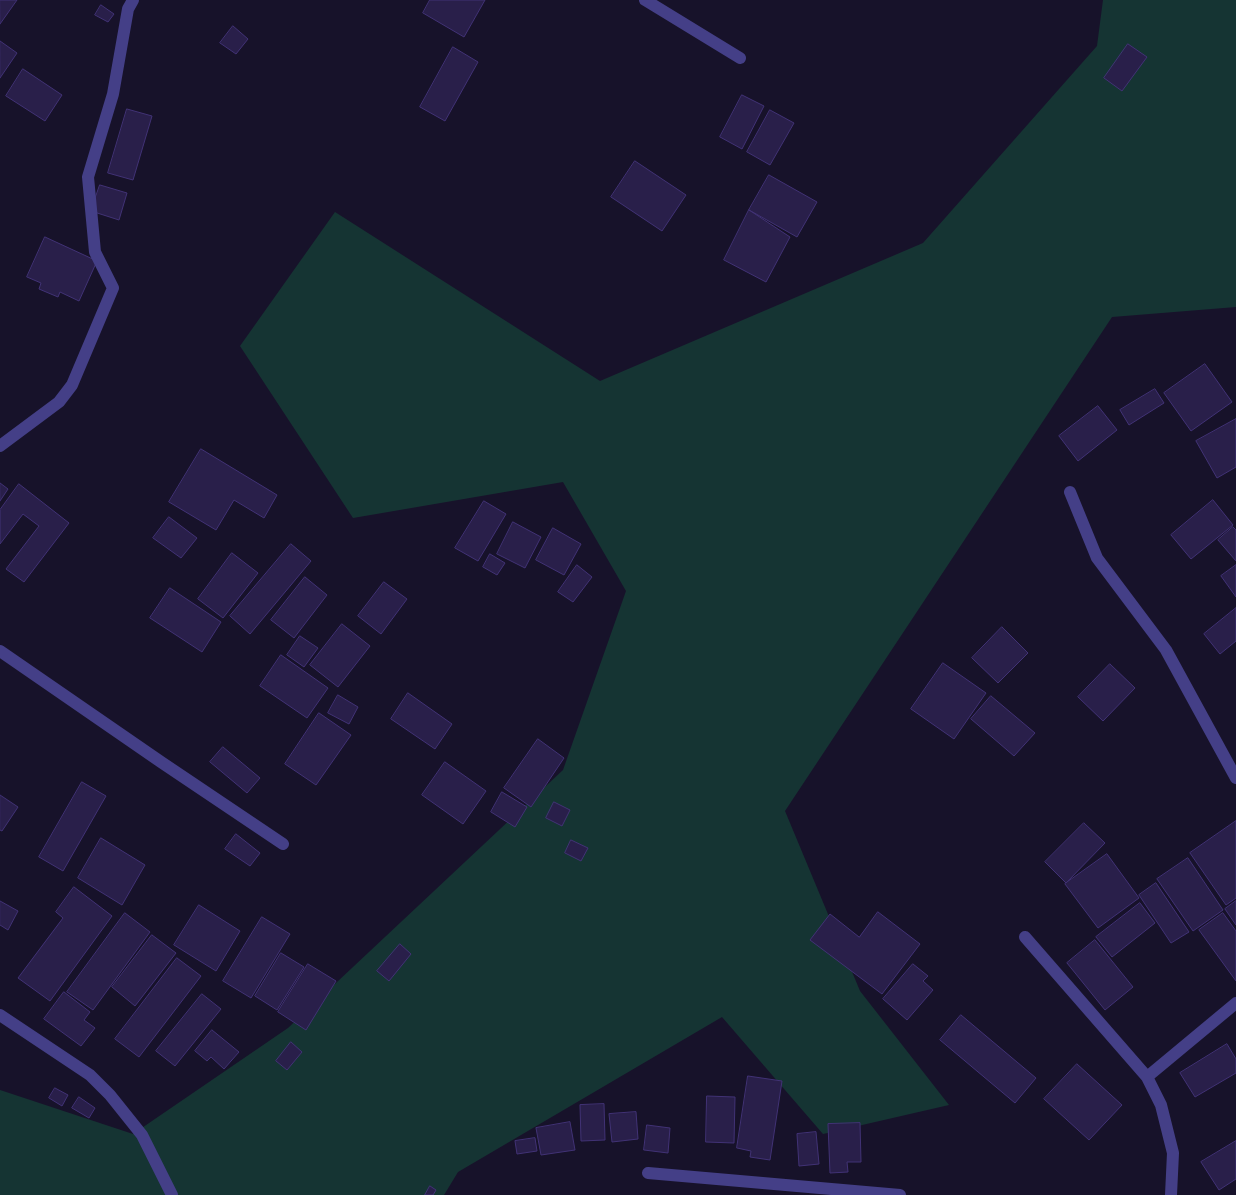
<!DOCTYPE html>
<style>
body{margin:0}
canvas{display:block;background:#17122a}
</style>
<canvas width="1236" height="1195"></canvas>
<script>
const g = document.querySelector('canvas').getContext('2d');
g.lineJoin = 'round';
function fill(path, color) { g.fillStyle = color; g.fill(path, 'evenodd'); }
function strokePath(path, color, width, dash) { g.strokeStyle = color; g.lineWidth = width; g.lineCap = dash ? 'butt' : 'round'; g.setLineDash(dash || []); g.stroke(path); }
fill(new Path2D(`
 M1103,0H1236V307L1112,317L785,811L860,991L949,1105L823,1134L722,1017L458,1172L444,1195H0V1090L133,1134L288,1028L563,770L626,591L563,482L353,518L240,346L335,212L600,381L923,243L1097,46Z`), '#153433');
const building = new Path2D(`
 M0,0H17L0,24Z
 M430,0H485L464,37L423,13Z
 M101,5L114,14L108,22L95,15Z
 M233,26L248,39L236,54L220,43Z
 M0,41L17,53L0,78Z
 M1128,44L1147,57L1122,91L1104,78Z
 M453,47L478,62L445,121L420,107Z
 M23,69L62,95L45,121L6,96Z
 M742,95L764,106L742,149L720,137Z
 M127,109L152,116L133,180L108,173Z
 M770,110L794,123L770,165L747,152Z
 M635,161L686,195L662,231L611,197Z
 M769,175L817,202L797,237L749,210Z
 M100,185L127,193L119,220L91,211Z
 M749,210L790,237L766,282L724,260Z
 M45,237L97,261L79,301L60,292L58,297L39,289L41,283L27,277Z
 M1205,364L1232,402L1191,431L1164,393Z
 M1155,389L1164,403L1129,425L1120,410Z
 M1098,406L1117,430L1078,461L1059,436Z
 M1236,419V467L1217,478L1196,441Z
 M201,449L277,495L264,518L234,500L216,530L169,502Z
 M0,483L8,489L0,501Z
 M19,484L69,523L24,582L6,569L39,526L23,514L0,544V510Z
 M1213,500L1233,525L1191,559L1171,535Z
 M484,501L506,514L478,561L455,548Z
 M169,517L197,538L181,558L153,538Z
 M513,522L541,537L525,568L497,554Z
 M1233,527L1236,530V561L1218,540Z
 M553,528L581,544L564,575L536,560Z
 M291,544L311,561L250,634L230,616Z
 M232,553L258,573L223,618L198,599Z
 M490,554L505,563L497,575L483,567Z
 M577,565L592,577L573,602L558,592Z
 M1236,565V597L1221,576Z
 M305,577L327,595L294,638L271,620Z
 M384,582L407,599L381,634L358,616Z
 M170,588L221,622L202,652L150,618Z
 M1236,608V641L1220,654L1204,634Z
 M342,624L370,646L338,687L310,665Z
 M1002,627L1028,653L998,683L972,658Z
 M300,636L318,648L304,667L287,655Z
 M281,655L328,688L307,718L260,686Z
 M943,663L986,693L954,739L911,709Z
 M1110,664L1135,688L1103,721L1078,697Z
 M408,693L452,724L435,749L391,719Z
 M338,695L358,707L349,724L328,713Z
 M991,696L1035,733L1014,756L971,719Z
 M319,713L351,735L316,785L285,764Z
 M538,739L564,758L531,807L504,788Z
 M223,747L260,778L247,793L210,762Z
 M445,762L486,791L463,824L422,795Z
 M82,782L106,796L63,871L39,857Z
 M502,792L527,807L515,827L491,812Z
 M0,795L18,807L2,831L0,830Z
 M554,802L570,810L562,826L546,818Z
 M1236,821V898L1226,905L1190,853Z
 M1084,823L1105,843L1066,883L1045,862Z
 M236,834L260,853L250,866L225,849Z
 M101,838L145,865L122,905L78,878Z
 M571,840L588,848L581,861L565,853Z
 M1107,854L1139,898L1098,928L1065,884Z
 M1188,858L1223,910L1193,931L1157,879Z
 M1156,883L1189,932L1171,943L1139,895Z
 M74,887L112,916L50,1001L18,978L63,918L56,912Z
 M0,901L18,911L8,930L0,925Z
 M1236,901V925L1225,909Z
 M1140,903L1155,923L1112,957L1096,937Z
 M199,905L240,931L216,971L174,945Z
 M878,912L920,944L882,994L810,940L830,914L859,937Z
 M125,913L150,932L93,1010L67,992Z
 M1223,913L1236,931V981L1199,930Z
 M262,917L290,934L251,998L223,981Z
 M152,935L176,953L135,1006L112,987Z
 M1095,940L1133,987L1105,1010L1067,963Z
 M400,944L411,954L389,981L377,971Z
 M281,953L304,967L277,1010L255,996Z
 M177,958L201,976L139,1057L115,1039Z
 M308,964L336,981L306,1030L278,1012Z
 M913,964L928,976L923,981L933,990L907,1020L883,999Z
 M64,992L90,1012L84,1020L95,1028L81,1046L44,1019Z
 M202,994L221,1009L175,1066L156,1051Z
 M961,1015L1036,1078L1015,1103L940,1040Z
 M212,1030L239,1052L224,1069L211,1057L207,1061L195,1051Z
 M291,1042L302,1052L287,1070L276,1061Z
 M1227,1044L1236,1059V1073L1195,1097L1180,1073Z
 M1077,1064L1122,1105L1089,1140L1044,1099Z
 M748,1076L782,1081L770,1160L750,1157L751,1151L737,1148Z
 M55,1088L68,1095L62,1106L49,1098Z
 M707,1096L735,1097L734,1143L706,1142Z
 M79,1097L95,1108L89,1118L72,1108Z
 M604,1104L605,1140L581,1141L580,1105Z
 M636,1112L638,1139L612,1142L609,1114Z
 M570,1122L575,1150L541,1155L536,1128Z
 M860,1123L861,1162H847L848,1172L830,1173L828,1124Z
 M647,1125L670,1128L668,1153L644,1150Z
 M816,1132L819,1164L799,1166L797,1134Z
 M535,1138L537,1151L517,1154L515,1141Z
 M1236,1141V1179L1219,1190L1201,1162Z
 M430,1186L436,1190L433,1195H425Z`);
fill(building, '#291f4a');
strokePath(building, '#413275', 1);
strokePath(new Path2D(`
 M645,0L740,58
 M0,446L59,402L72,385L113,288L95,252L88,177L113,94L128,9L133,0
 M1070,492L1097,558L1166,650L1236,778
 M0,651L161,762L283,844
 M1025,937L1147,1077
 M0,1015L90,1075L110,1095L142,1135L172,1195
 M648,1173L900,1195
 M1171,1195L1173,1153L1161,1105L1147,1077L1236,1003`), '#443f87', 12);
</script>
